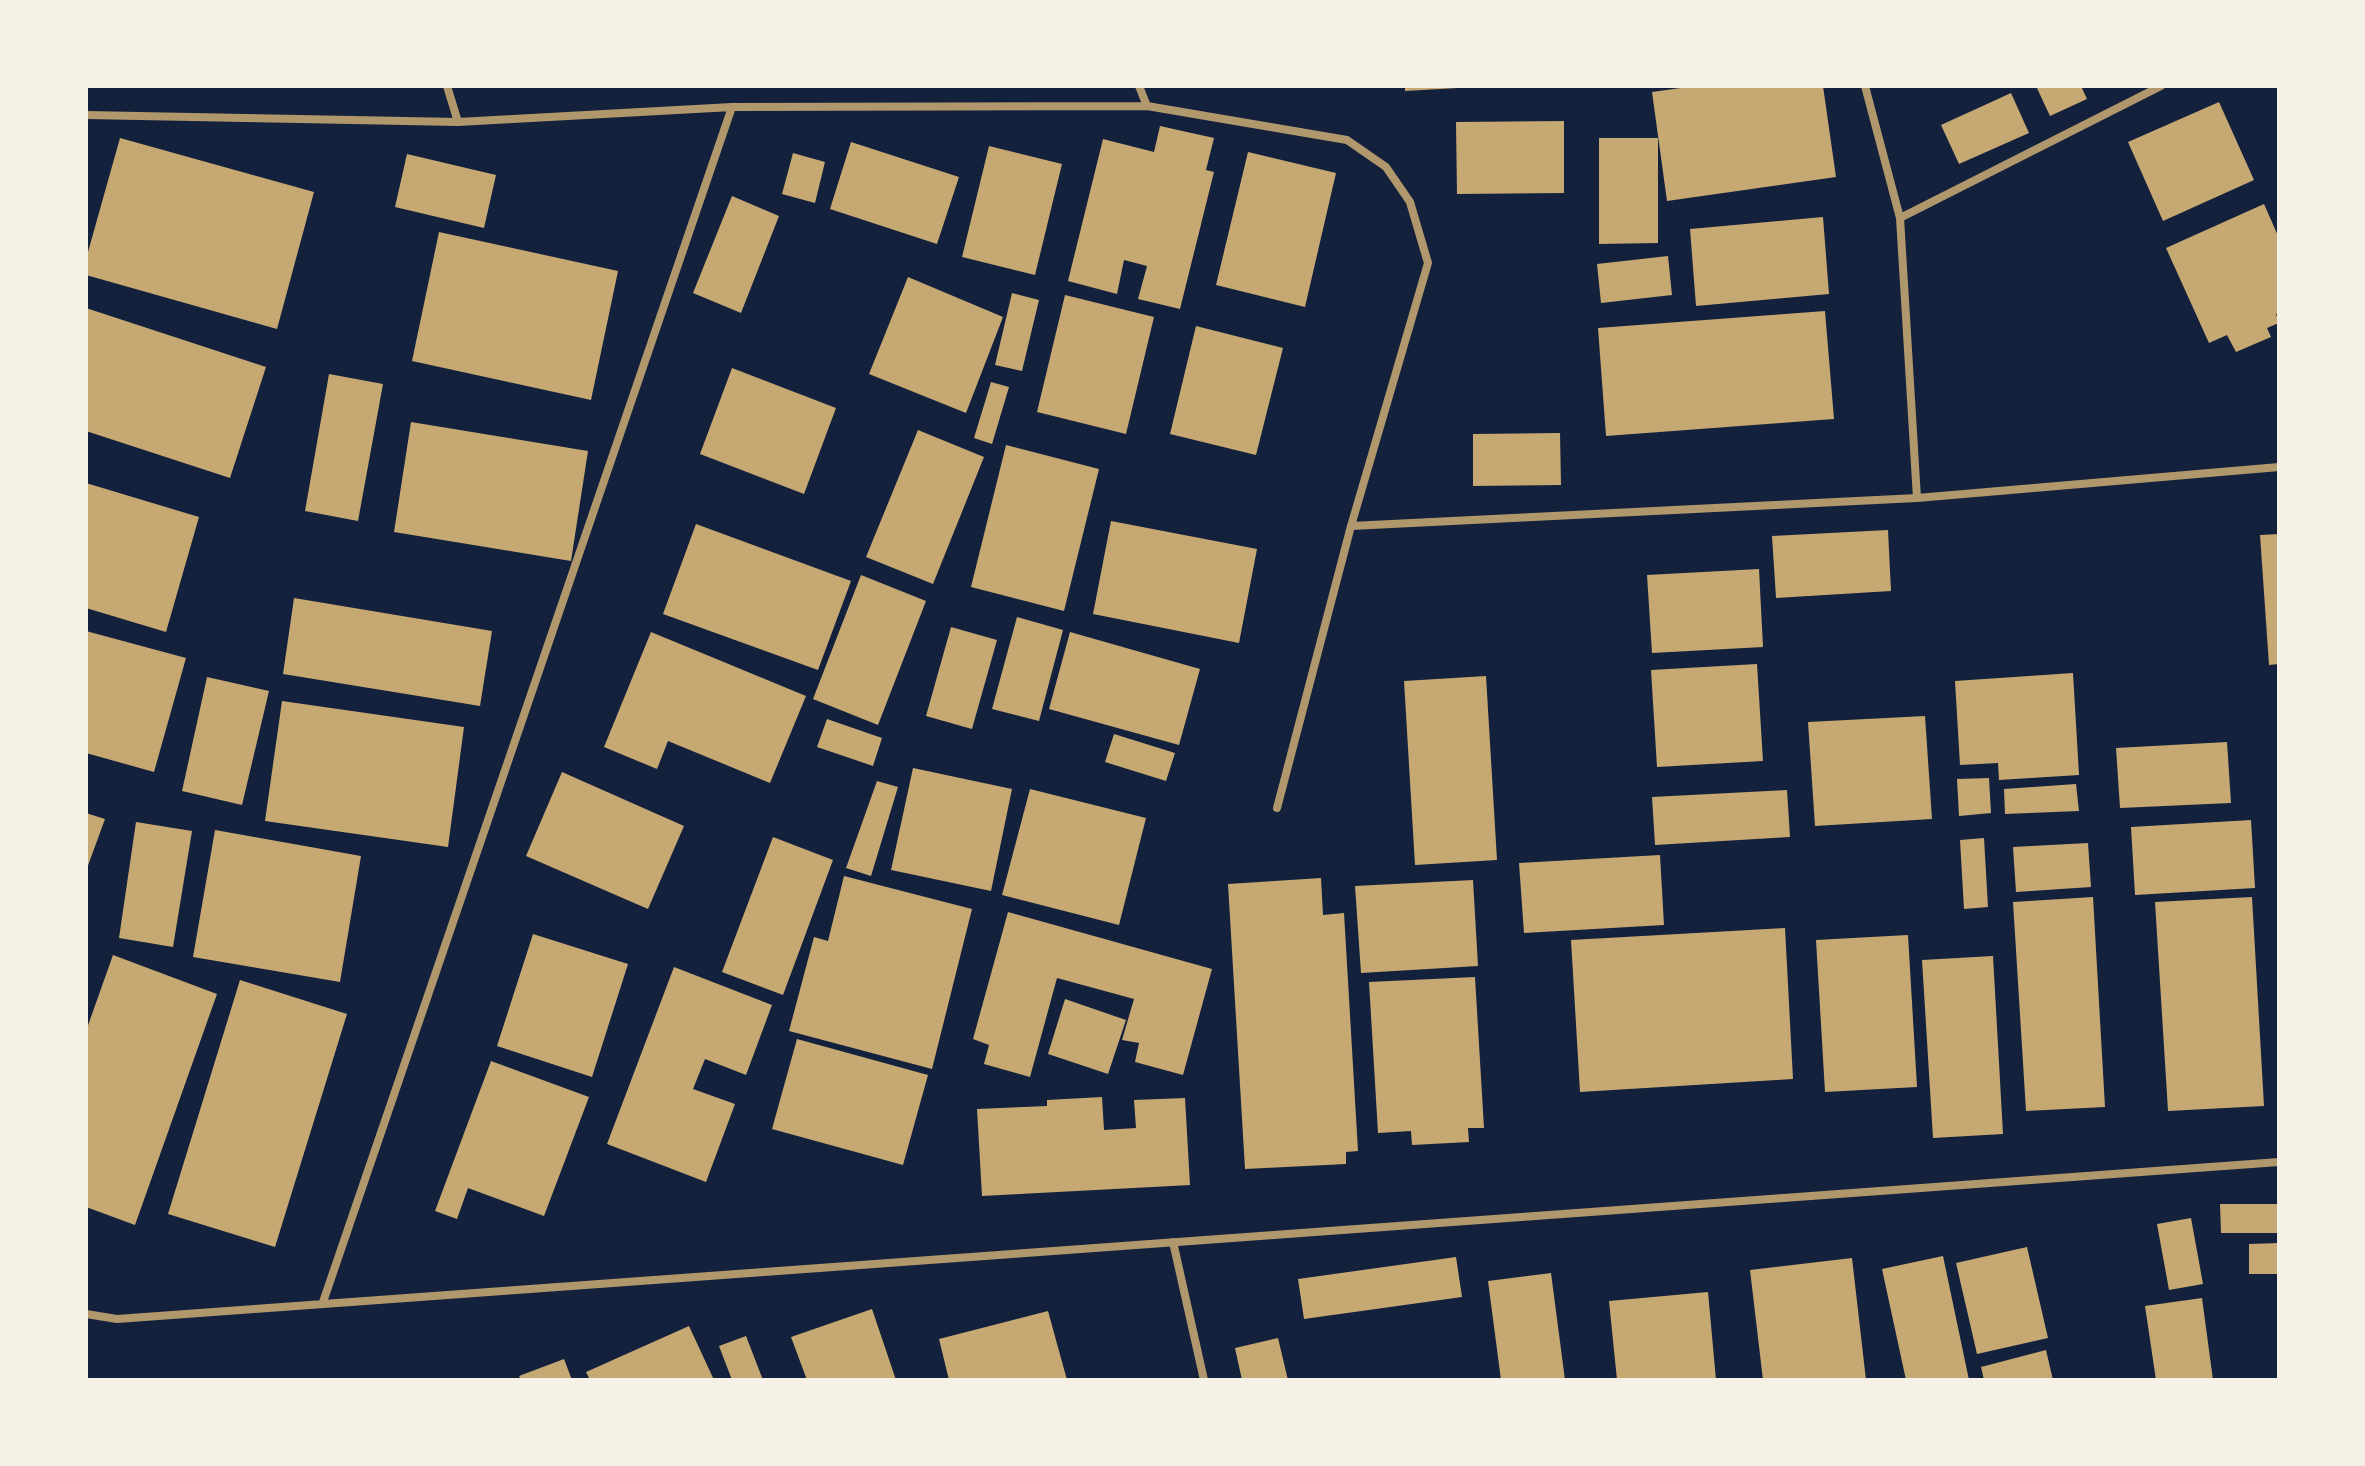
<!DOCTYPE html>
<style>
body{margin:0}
#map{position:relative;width:2365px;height:1466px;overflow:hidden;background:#14213d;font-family:"Public Sans",sans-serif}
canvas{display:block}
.frame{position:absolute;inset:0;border:88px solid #f6f1e7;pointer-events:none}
</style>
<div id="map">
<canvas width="2365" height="1466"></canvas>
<div class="frame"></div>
</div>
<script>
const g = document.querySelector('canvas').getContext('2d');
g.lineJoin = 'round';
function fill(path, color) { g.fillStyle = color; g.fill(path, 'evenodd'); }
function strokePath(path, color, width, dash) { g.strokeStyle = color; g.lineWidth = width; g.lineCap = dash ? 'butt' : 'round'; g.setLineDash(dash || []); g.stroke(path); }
fill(new Path2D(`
 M1405,86H1458V88L1405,91Z
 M1695,86H1823L1836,177L1667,201L1652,92Z
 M2036,86H2081L2087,99L2050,116Z
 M2011,93L2029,133L1959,164L1941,125Z
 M2219,102L2254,180L2163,221L2128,142Z
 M1564,121V193L1457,194L1456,122Z
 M1160,126L1214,138L1206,170L1214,172L1180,309L1138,299L1147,266L1124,260L1117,294L1068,281L1103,139L1154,152Z
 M120,138L314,192L277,329L86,275V259Z
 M1599,138H1658V243L1599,244Z
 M851,142L959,177L937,244L830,209Z
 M989,146L1062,164L1035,275L962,257Z
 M1248,152L1336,173L1305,307L1216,285Z
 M793,153L825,162L815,203L782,194Z
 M407,154L496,175L484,228L395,207Z
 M732,196L779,216L741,313L693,293Z
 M2264,204L2279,238V313L2276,314L2279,323L2267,328L2271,337L2236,352L2227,335L2209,343L2166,248Z
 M1823,217L1829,294L1696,306L1690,229Z
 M439,232L618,271L591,400L412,361Z
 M1668,256L1672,295L1601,303L1597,264Z
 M908,277L1003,317L966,413L869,374Z
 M1012,293L1039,300L1022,371L995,365Z
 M1065,295L1154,317L1126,434L1037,412Z
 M86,308L266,367L230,478L86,431Z
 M1825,311L1834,419L1606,436L1598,328Z
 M1196,326L1283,348L1256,455L1170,434Z
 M732,368L836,408L804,494L700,454Z
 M329,374L383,384L358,521L305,511Z
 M991,382L1009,387L992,444L974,438Z
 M411,422L588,451L571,561L394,532Z
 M918,430L984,457L933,584L866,557Z
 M1560,433L1561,485L1473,486V434Z
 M1006,445L1099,469L1064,611L971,587Z
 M86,483L199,517L166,632L86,608Z
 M1111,521L1257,549L1239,643L1093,614Z
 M696,524L851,581L818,670L663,614Z
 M1888,530L1891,591L1776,598L1772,536Z
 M2279,534V664L2269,665L2260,535Z
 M1759,569L1763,647L1652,653L1647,575Z
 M861,575L926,601L878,725L813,699Z
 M294,598L492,631L480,706L283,674Z
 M1017,617L1063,630L1039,721L992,709Z
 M951,627L997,640L972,729L926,716Z
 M86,631L186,658L154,772L86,753Z
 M651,632L806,696L770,783L668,741L657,769L604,747Z
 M1070,632L1200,669L1179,745L1049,709Z
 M1757,664L1763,761L1657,767L1651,670Z
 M2073,673L2079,775L1999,780L1998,763L1960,765L1955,681Z
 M1486,676L1497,860L1415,865L1404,681Z
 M207,677L269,691L242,805L182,791Z
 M282,701L464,727L448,847L265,821Z
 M1925,716L1932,819L1815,826L1808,722Z
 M827,719L882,738L873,766L817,747Z
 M1114,734L1175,753L1166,781L1105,762Z
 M2227,742L2231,803L2120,808L2116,748Z
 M913,768L1012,789L991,891L891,870Z
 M562,772L684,826L648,909L526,856Z
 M1989,778L1991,813L1959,816L1957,779Z
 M877,781L898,787L871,876L846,868Z
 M2076,784L2079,811L2005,814L2004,789Z
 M1030,789L1146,818L1119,925L1002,895Z
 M1787,790L1790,837L1655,845L1652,797Z
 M86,813L105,819L86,871Z
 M2251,820L2255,888L2135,895L2131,827Z
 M136,822L192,831L173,947L119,938Z
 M215,830L361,856L340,982L193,957Z
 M773,837L833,860L783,995L722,972Z
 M1984,838L1988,907L1964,909L1960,840Z
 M2088,843L2091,887L2016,892L2013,847Z
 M1660,855L1664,925L1524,933L1519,863Z
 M844,876L972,909L932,1069L789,1031L814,937L828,941Z
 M1321,878L1323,915L1344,913L1358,1151L1346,1152V1164L1245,1169L1228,884Z
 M1473,880L1478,966L1361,973L1355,886Z
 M2093,897L2105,1107L2026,1111L2013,902Z
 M2252,897L2264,1106L2168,1111L2155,902Z
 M1008,912L1212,969L1183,1075L1135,1062L1139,1043L1122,1040L1134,999L1057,978L1030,1077L984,1064L989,1045L973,1039Z
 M1785,928L1793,1079L1580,1092L1571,940Z
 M533,934L628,964L592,1077L497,1046Z
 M1908,935L1917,1087L1825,1092L1816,940Z
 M113,955L217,994L135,1225L86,1207V1031Z
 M1993,956L2003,1134L1933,1138L1922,960Z
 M674,967L772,1005L746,1075L705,1059L693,1089L735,1104L706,1182L607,1144Z
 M1475,977L1484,1128H1468L1469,1142L1412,1145L1411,1131L1378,1133L1369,982Z
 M240,980L347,1014L275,1247L168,1214Z
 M1065,999L1126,1020L1108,1074L1048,1054Z
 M797,1039L928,1075L903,1165L772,1129Z
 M491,1061L589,1097L544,1216L468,1188L457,1219L435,1211Z
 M1102,1097L1104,1130L1136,1128L1134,1100L1185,1098L1190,1185L982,1196L977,1109L1047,1106V1100Z
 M2220,1204H2279V1233H2221Z
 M2191,1218L2203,1284L2169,1290L2157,1224Z
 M2279,1243V1274H2249V1244Z
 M2027,1247L2048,1338L1977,1354L1956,1263Z
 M1943,1256L1969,1380H1906L1882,1269Z
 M1456,1257L1462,1297L1304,1319L1298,1279Z
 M1852,1258L1866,1380H1763L1750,1270Z
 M1551,1273L1565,1380H1501L1488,1281Z
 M1708,1292L1716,1380H1617L1609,1301Z
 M2202,1298L2213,1380H2156L2145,1306Z
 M872,1309L896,1380H807L791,1337Z
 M1048,1311L1067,1380H949L939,1339Z
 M689,1326L714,1380H590L586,1372Z
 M746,1336L763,1380H732L719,1346Z
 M1278,1338L1288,1380H1242L1235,1348Z
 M2046,1350L2053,1380H1984L1981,1367Z
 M564,1359L572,1380H521L519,1376Z`), '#c6a872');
strokePath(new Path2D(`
 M447,86L458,122
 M1139,86L1147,106
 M1865,86L1900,218L1917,498
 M86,115L458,122L732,107L1147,106L1347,140L1386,167L1410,202L1428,263L1351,526L1277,808
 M1900,218L2161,86
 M1351,526L1917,498L2279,467
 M1173,1242L1204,1380
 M323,1302L732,107
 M86,1314L117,1319L2279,1162`), '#b1986c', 8);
</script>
